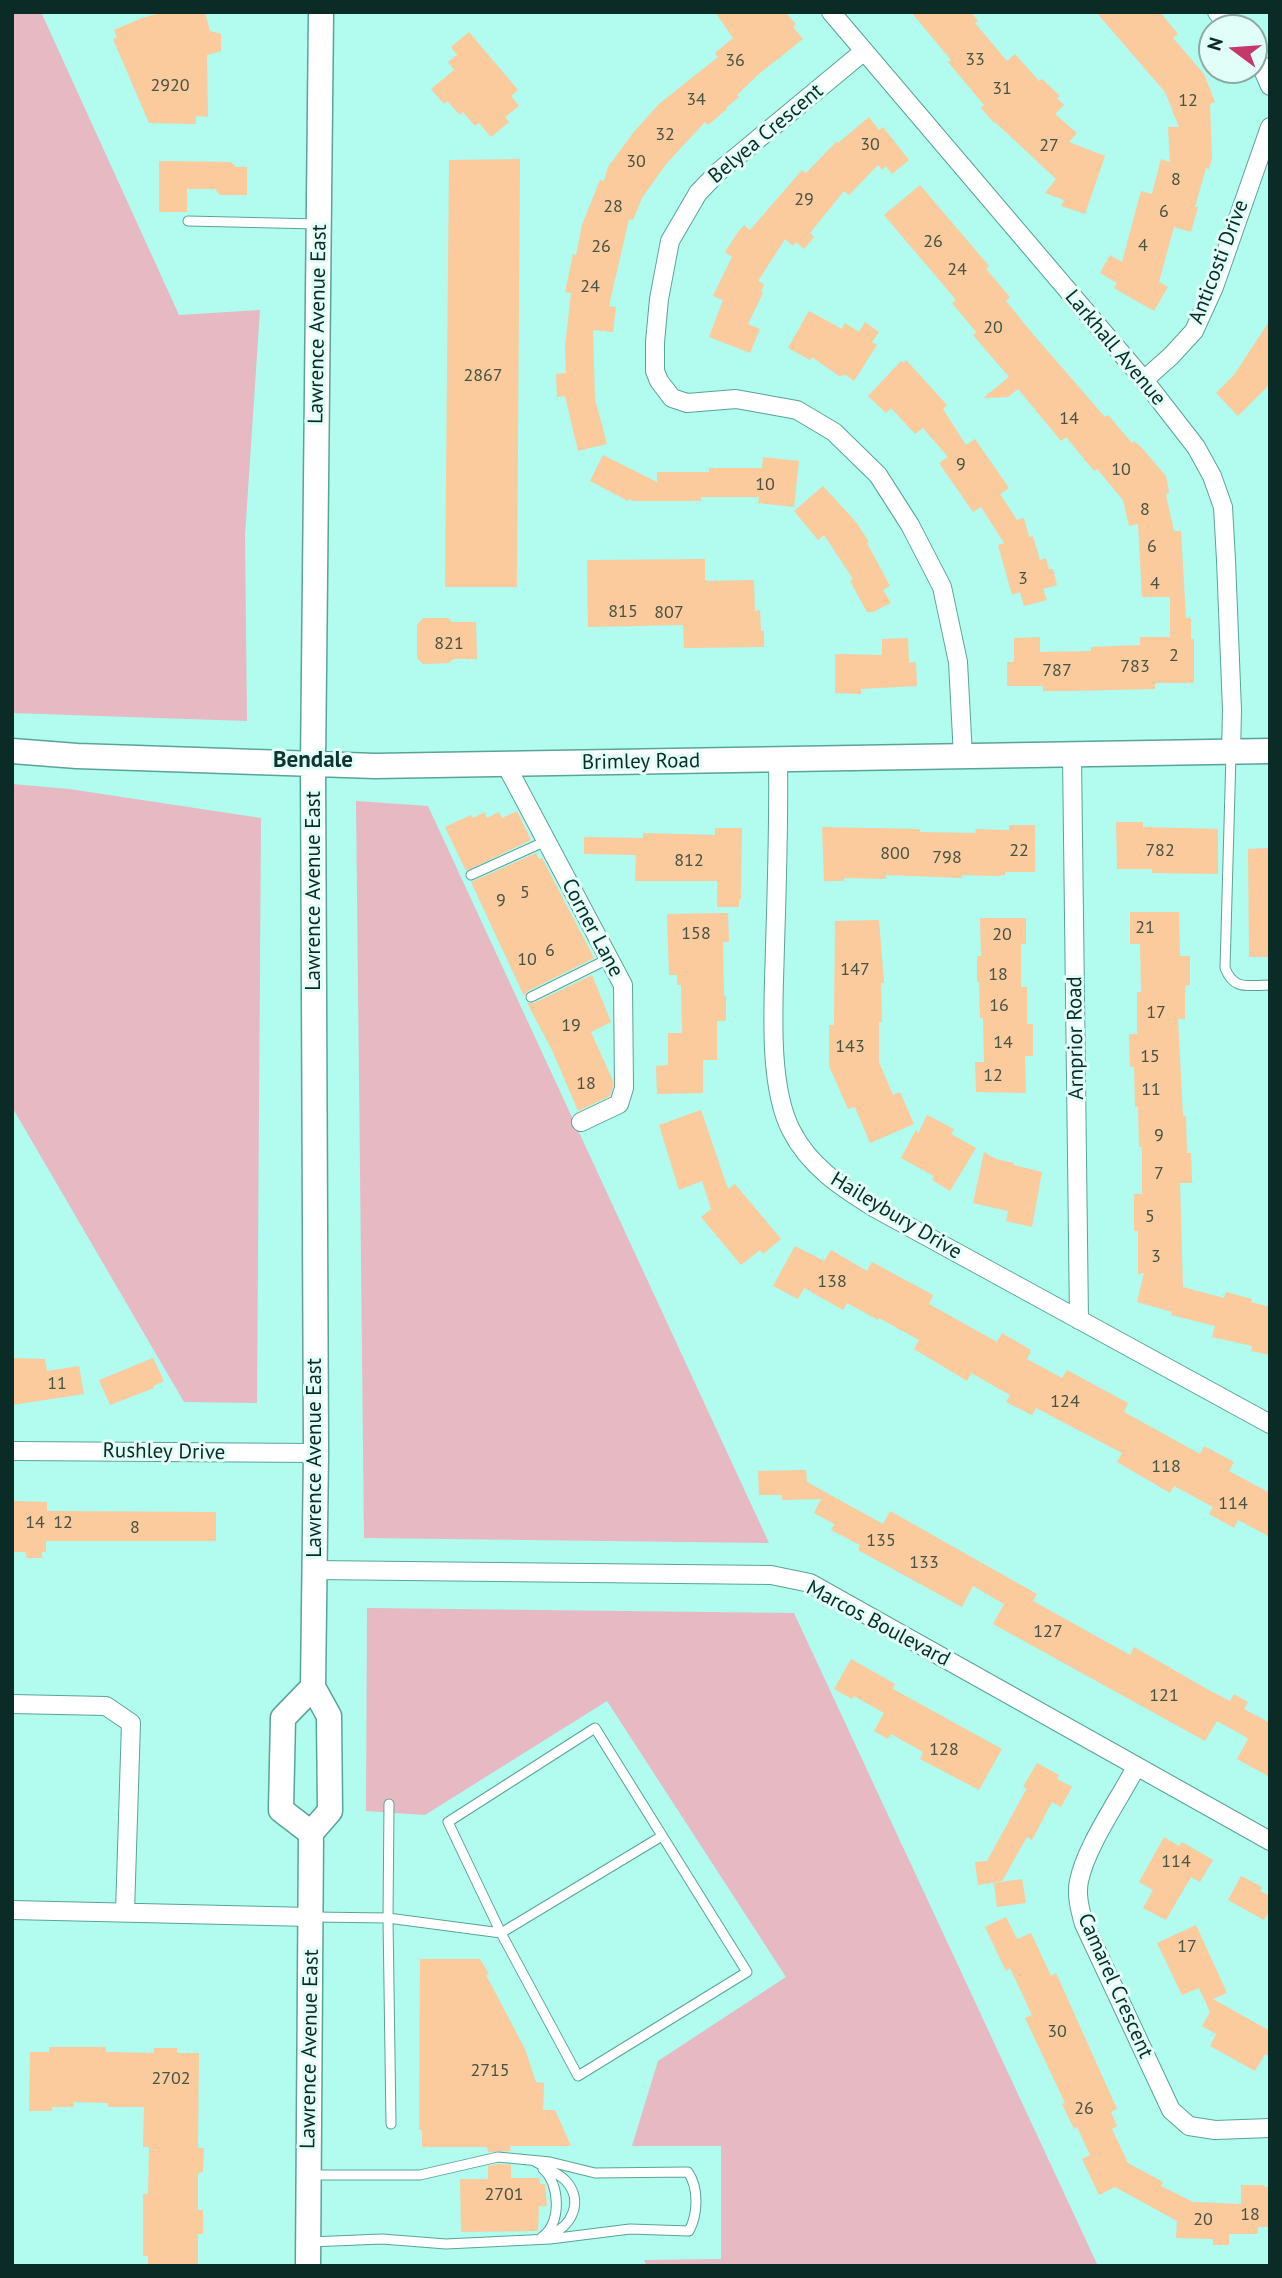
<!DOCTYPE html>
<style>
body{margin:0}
#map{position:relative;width:1282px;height:2278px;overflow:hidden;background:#b1fbef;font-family:"PT Sans",sans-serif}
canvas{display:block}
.frame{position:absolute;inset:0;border:14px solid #0b2b27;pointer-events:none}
.north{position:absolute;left:1198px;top:14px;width:70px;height:70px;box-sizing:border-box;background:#e2fef9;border:2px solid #8caaa5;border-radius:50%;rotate:286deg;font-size:19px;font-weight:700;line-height:28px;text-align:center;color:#0b2b27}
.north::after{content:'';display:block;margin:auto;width:24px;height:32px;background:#c5386a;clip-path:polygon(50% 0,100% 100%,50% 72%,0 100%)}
</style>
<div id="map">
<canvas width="1282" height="2278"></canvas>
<div class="frame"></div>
<div class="north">N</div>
</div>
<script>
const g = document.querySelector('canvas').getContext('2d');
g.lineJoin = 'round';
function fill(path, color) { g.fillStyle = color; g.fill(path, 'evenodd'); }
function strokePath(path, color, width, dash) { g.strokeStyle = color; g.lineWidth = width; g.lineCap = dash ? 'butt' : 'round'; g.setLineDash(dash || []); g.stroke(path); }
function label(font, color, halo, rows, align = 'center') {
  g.font = font + ' "PT Sans",sans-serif'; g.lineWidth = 6; g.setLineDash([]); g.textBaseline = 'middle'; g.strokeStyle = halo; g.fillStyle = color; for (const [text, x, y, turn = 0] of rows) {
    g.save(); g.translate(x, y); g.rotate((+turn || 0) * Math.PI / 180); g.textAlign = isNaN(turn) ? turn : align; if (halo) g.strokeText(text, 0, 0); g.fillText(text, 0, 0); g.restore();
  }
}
fill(new Path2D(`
 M12,12H41L179,315L260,310L245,535L247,721L12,713Z
 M12,784L69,789L261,818L257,1403L184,1402L12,1107Z
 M356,801L428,806L769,1543L364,1538Z
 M367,1608L794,1613L1098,2266H647L644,2260L721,2259V2146H632L658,2061L786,1977L607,1701L425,1815L366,1811Z`), '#e6b9c3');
fill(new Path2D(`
 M164,12H205L210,31L221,34V51L207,55L208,117L196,116V124L149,123L113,39L117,37L114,30L142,18Z
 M715,12H785L796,24L793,27L803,39L760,73L737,95L739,97L726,108L727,109L708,125L705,122L667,163L642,198L633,220L629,219L609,306L616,307L613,332L593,330L595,399L607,444L578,451L565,396L557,397L556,374L566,373L565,346L571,293L565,292L573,254L576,255L582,225L600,180L604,181L608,167L633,133L659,104L718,57L715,53L733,38Z
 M911,12H971L978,21L975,23L1007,61L1015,54L1039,81L1042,79L1060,96L1057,98L1064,105L1055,114L1077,133L1069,142L1105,156L1085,214L1061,206L1064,200L1045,193L1056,179L995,122L994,123L981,108L984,105L948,62L951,60Z
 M1096,12H1160L1178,34L1173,38L1204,74L1215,102L1210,104L1212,159L1209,169L1206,168L1195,207H1198L1191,232L1174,227L1159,282L1168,287L1154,311L1114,288L1117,283L1100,273L1110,255L1122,262L1141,191L1152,194L1161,159L1170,162L1168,127H1179L1165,92Z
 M469,32L518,90L511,96L519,106L505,117L509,122L491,137L479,123L475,126L463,112L460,115L447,101L444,104L431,89L454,70L448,62L457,55L451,47Z
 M869,117L879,130L883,127L909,160L892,174L886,166L882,170L878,165L849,195L844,191L810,233L814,237L804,249L796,242L793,246L785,239L758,281L764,284L761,292L763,293L748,324L760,329L750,353L709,337L723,300L713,296L732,257L725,252L738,232L744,225L750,230L802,170L806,173L836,142L838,143Z
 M520,159L517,587H445L449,160Z
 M159,161L231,162L236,167H247V195H220L215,189H187V212H159Z
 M920,185L989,266L986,269L1010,297L1006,301L1032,333L1105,417L1108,415L1132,443L1134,441L1142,448L1166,476L1169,492L1166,495L1174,531H1181L1186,618H1191V639H1194V683H1155V689L1070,691H1043V686H1007V662H1014V638L1040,637V652L1091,651V647L1140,645V637H1170V597H1142L1138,524L1129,526L1123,500L1097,469L1094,471L1066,437L1061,441L1018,389L1008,397L983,398L1009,377L973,335L976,332L952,303L956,300L884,215Z
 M809,311L842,329L845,323L859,332L865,322L879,332L872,342L877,345L854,381L846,375L839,376L812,357L810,360L788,348Z
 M1270,320V384L1238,416L1216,393L1234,375Z
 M906,360L947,405L943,409L966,445L975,439L1009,488L1000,494L1017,520L1024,518L1029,537L1033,536L1040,560L1046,558L1049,569H1053L1057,585L1043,589L1047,600L1024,606L1020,592L1012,595L998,545L1004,543L981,507L973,512L939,463L948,457L923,428L915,434L891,408L886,413L868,396L901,361L904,363Z
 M603,455L657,482V472H709V468H762L763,457L799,461L794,507L758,503L759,497H701V501H633L629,499L628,501L590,481Z
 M823,486L856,522L869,542L867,543L890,586L883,590L891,603L873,612H867L850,581L853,579L824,535L818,540L794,511Z
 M705,559V581L754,580L755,611L760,610L761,631H764V647L684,648L683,625L588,627L587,560Z
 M423,618H448L452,622H476L477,659H453L449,663L423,664L417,658V625Z
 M908,638L909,663L916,662L917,686L861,689V694L835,693V654L882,655V639Z
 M517,811L531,840L466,871L445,827L471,815L473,818L484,812L487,818L499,812L502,818Z
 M1116,822H1143V827L1218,829V874L1152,873V869H1117Z
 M1009,825H1035V872H1005V875L998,876L962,875V878L886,875V879L844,878V881H824L822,827L920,829V832L975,833L976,829L1009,830Z
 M715,828H742L741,899H739V907H717V881H635L636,855L584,854V837L643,838V833L715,835Z
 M1270,848V957H1249L1248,849Z
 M536,853L539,859L542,858L594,958L528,991L524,996L471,882Z
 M1130,912H1179L1180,956H1190V985L1185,986V1019H1178L1183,1116H1186L1187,1153H1191L1192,1183H1180L1183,1287L1224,1298L1226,1292L1252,1299L1251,1302L1270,1307V1355L1251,1351L1252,1346L1212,1337L1215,1326L1171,1315L1172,1312L1137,1302L1144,1273L1138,1274V1231H1134V1194H1142V1147H1139L1138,1107H1135L1134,1066L1130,1067L1129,1034H1137V992H1141L1140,944H1130Z
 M728,913L729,942H723L724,996H726V1021H717V1060H703V1093L657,1094L656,1066L668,1065V1033H682L681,985H677V975H669L667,914Z
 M980,918H1026V944H1021V987H1027V1024H1033V1056H1025L1026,1093L976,1092L975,1062H984L983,1018H980L979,982H977V956H981Z
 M879,920L884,983H881L882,1022H879V1062L893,1095L900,1092L914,1124L870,1143L855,1107L848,1109L829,1066V1025H834L835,921Z
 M592,975L611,1022L591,1032L613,1081V1086L610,1096L578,1111L552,1050L527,1003H534Z
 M701,1110L728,1189L735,1184L781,1239L763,1254L760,1250L741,1265L701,1217L711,1209L702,1181L679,1190L659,1125Z
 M927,1115L954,1129L951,1134L976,1148L950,1191L932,1180L934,1176L901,1158L916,1130L918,1134Z
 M984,1152L996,1159L1014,1163V1165L1042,1172L1032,1227L1006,1221L1008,1211L973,1203Z
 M795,1246L824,1261L831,1250L867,1271L872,1262L933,1295L929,1304L997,1342L1002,1333L1031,1350L1027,1359L1062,1378L1067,1370L1128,1403L1124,1412L1200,1454L1204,1446L1234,1462L1229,1471L1270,1493V1537L1238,1520L1234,1528L1209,1514L1213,1507L1174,1486L1170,1493L1117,1462L1122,1453L1036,1408L1032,1415L1006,1402L1010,1395L971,1373L967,1381L914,1349L919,1340L879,1318L878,1320L847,1303L843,1310L804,1288L798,1299L773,1286Z
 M12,1358L45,1359L47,1371L79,1366L84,1394L12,1405Z
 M153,1358L164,1381L153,1386L154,1388L110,1405L99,1380Z
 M806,1470L807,1482L883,1524L890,1511L1037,1594L1033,1601L1130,1655L1134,1647L1207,1689L1230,1701L1234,1694L1248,1702L1244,1709L1270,1723V1777L1237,1759L1248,1739L1244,1736L1217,1721L1205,1741L993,1624L1004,1604L973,1586L962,1607L858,1550L860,1545L831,1530L834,1524L814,1513L821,1499L782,1500V1495H759L758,1471Z
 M12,1501L47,1502V1511L216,1512V1541H46V1552H42V1558H26V1552H12Z
 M851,1659L895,1684L893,1689L1002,1749L979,1790L920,1759L923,1752L891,1734L888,1739L874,1731L884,1713L854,1696L852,1699L834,1689Z
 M1037,1763L1059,1775L1057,1779L1072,1787L1061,1807L1052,1802L1032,1840L1027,1837L1002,1881L978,1885L975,1862L987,1861L1027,1788L1023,1787Z
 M1164,1837L1179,1846L1182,1842L1213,1860L1200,1882L1191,1877L1166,1920L1143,1908L1153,1890L1139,1882Z
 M1241,1876L1262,1887L1260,1891L1270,1896V1910L1264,1920L1228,1900Z
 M1022,1879L1026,1903L997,1907L994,1883Z
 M1006,1917L1017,1939L1031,1933L1051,1976L1056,1973L1117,2109L1111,2112L1117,2126L1112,2129L1128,2163L1163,2182L1161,2186L1193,2202L1241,2204V2185H1264L1265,2187H1270L1268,2227H1258V2234H1229V2245H1213V2239L1176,2238L1177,2221L1115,2187L1099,2195L1082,2159L1090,2155L1077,2127L1074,2129L1062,2104L1065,2103L1025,2018L1032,2015L1010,1968L1006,1971L985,1927Z
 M1196,1925L1227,1993L1213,1999L1270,2031V2057L1265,2054L1255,2071L1210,2046L1216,2034L1202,2026L1210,2012L1199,1988L1182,1995L1157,1943Z
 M420,1959H480L489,1974L486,1975L525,2049L536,2082L544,2083L543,2110H555L571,2146H510L511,2151L488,2152L487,2147H422V2130H419Z
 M49,2047H106V2052L154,2053V2048H177V2053H199L198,2148H204L203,2172L198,2173V2210H203V2234H198V2266H148V2256H143V2194H148L149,2147H143L144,2107H108V2103L74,2102V2107H52V2111H29L30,2052H49Z
 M498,2164L511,2165V2178H539L540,2184H545L547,2206H539L538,2231L461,2232L460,2179H488V2166Z`), '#fbca9d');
const lane = new Path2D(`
 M188,221L317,224
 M1231,754L1225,968C1234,991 1248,985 1270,985
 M471,875L546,841
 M531,997L608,959
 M389,1804L388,1918L391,2124
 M313,1917L388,1918L501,1933L448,1822L595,1728L747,1972L578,2076L501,1933L662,1836
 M536,2162C546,2168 559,2173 566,2181C584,2201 572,2227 549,2235
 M542,2237C562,2224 560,2183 543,2169
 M310,2242L382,2239L446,2244L550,2239L630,2229L689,2231C698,2214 699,2188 688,2172L595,2173L550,2162L498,2157L420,2175H312`);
const street = new Path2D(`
 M831,12L1144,380L1196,447L1212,476L1223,507L1226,560L1232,710L1231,753
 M1217,12L1230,28
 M863,52L717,173L698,193L670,241L659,299L655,342V371L659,381L672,398L687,403L736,399L797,410L834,432L878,475L910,525L942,587L958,662L963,756
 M1254,57L1261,65L1270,86
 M1144,380L1171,356L1194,331L1214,287L1270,127
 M1072,756L1079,1320
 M778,759C779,822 777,884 775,946C774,998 767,1083 791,1130C809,1166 841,1187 875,1208L1270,1424
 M506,765L623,985L624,1088L619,1104L581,1122
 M12,1451L316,1453
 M315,1570L771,1575L810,1583L1270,1841
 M12,1704L106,1706L131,1723L125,1912
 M1136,1767C1119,1800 1086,1846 1079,1881C1076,1895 1080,1910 1084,1924L1171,2110L1189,2126L1215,2130L1270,2128
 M12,1910L311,1917`);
const secondary = new Path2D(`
 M12,751L77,756L375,766L1270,751
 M311,1833L281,1810L283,1718L313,1687
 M308,2266L311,1833L330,1811L329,1716L313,1687L316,1453L313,764L321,12`);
strokePath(lane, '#5aa398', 11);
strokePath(street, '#5aa398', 20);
strokePath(secondary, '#5aa398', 27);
strokePath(lane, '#fff', 9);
strokePath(street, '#fff', 18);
strokePath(secondary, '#fff', 24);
label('18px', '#475344', null, [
 ["33",975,60],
 ["36",735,61],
 ["2920",170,86],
 ["31",1002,89],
 ["34",696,100],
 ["12",1188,101],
 ["32",665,135],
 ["30",870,145],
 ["27",1049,146],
 ["30",636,162],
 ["8",1176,180],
 ["29",804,200],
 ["28",613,207],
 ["6",1164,212],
 ["26",933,242],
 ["4",1143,246],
 ["26",601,247],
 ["24",957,270],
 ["24",590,287],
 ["20",993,328],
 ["2867",483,376],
 ["14",1069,419],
 ["9",961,465],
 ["10",1121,470],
 ["10",765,485],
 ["8",1145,510],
 ["6",1152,547],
 ["3",1023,579],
 ["4",1155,584],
 ["815",623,612],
 ["807",669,613],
 ["821",449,644],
 ["2",1174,656],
 ["783",1135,667],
 ["787",1057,671],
 ["22",1019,851],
 ["782",1160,851],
 ["800",895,854],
 ["798",947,858],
 ["812",689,861],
 ["5",525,893],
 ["9",501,901],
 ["21",1145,928],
 ["158",696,934],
 ["20",1002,935],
 ["6",550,951],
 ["10",527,960],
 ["147",855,970],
 ["18",998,975],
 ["16",999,1006],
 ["17",1156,1013],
 ["19",571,1026],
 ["14",1003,1043],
 ["143",850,1047],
 ["15",1150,1057],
 ["12",993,1076],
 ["18",586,1084],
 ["11",1151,1090],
 ["9",1159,1136],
 ["7",1159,1174],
 ["5",1150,1217],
 ["3",1156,1257],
 ["138",832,1282],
 ["11",57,1384],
 ["124",1065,1402],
 ["118",1166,1467],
 ["114",1233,1504],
 ["14",35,1523],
 ["12",63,1523],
 ["8",135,1528],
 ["135",881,1541],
 ["133",924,1563],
 ["127",1048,1632],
 ["121",1164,1696],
 ["128",944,1750],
 ["114",1176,1862],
 ["17",1187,1947],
 ["30",1057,2032],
 ["2715",490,2071],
 ["2702",171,2079],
 ["26",1084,2109],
 ["2701",504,2195],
 ["18",1250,2215],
 ["20",1203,2220]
]);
label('21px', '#0b2b27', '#e2fef9', [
 ["Belyea Crescent",766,134,-40],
 ["Anticosti Drive",1219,262,-69],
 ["Lawrence Avenue East",318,324,-89],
 ["Larkhall Avenue",1115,348,50],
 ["Brimley Road",641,762,-1],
 ["Lawrence Avenue East",314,891,-90],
 ["Corner Lane",592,928,62],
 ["Arnprior Road",1076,1038,-91],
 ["Haileybury Drive",896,1216,31],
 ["Rushley Drive",164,1452,1],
 ["Lawrence Avenue East",315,1458,-90],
 ["Marcos Boulevard",878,1624,28],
 ["Camarel Crescent",1115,1986,66],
 ["Lawrence Avenue East",310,2049,-89]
]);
label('bold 23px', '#0d3530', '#e2fef9', [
 ["Bendale",313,760]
]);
</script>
